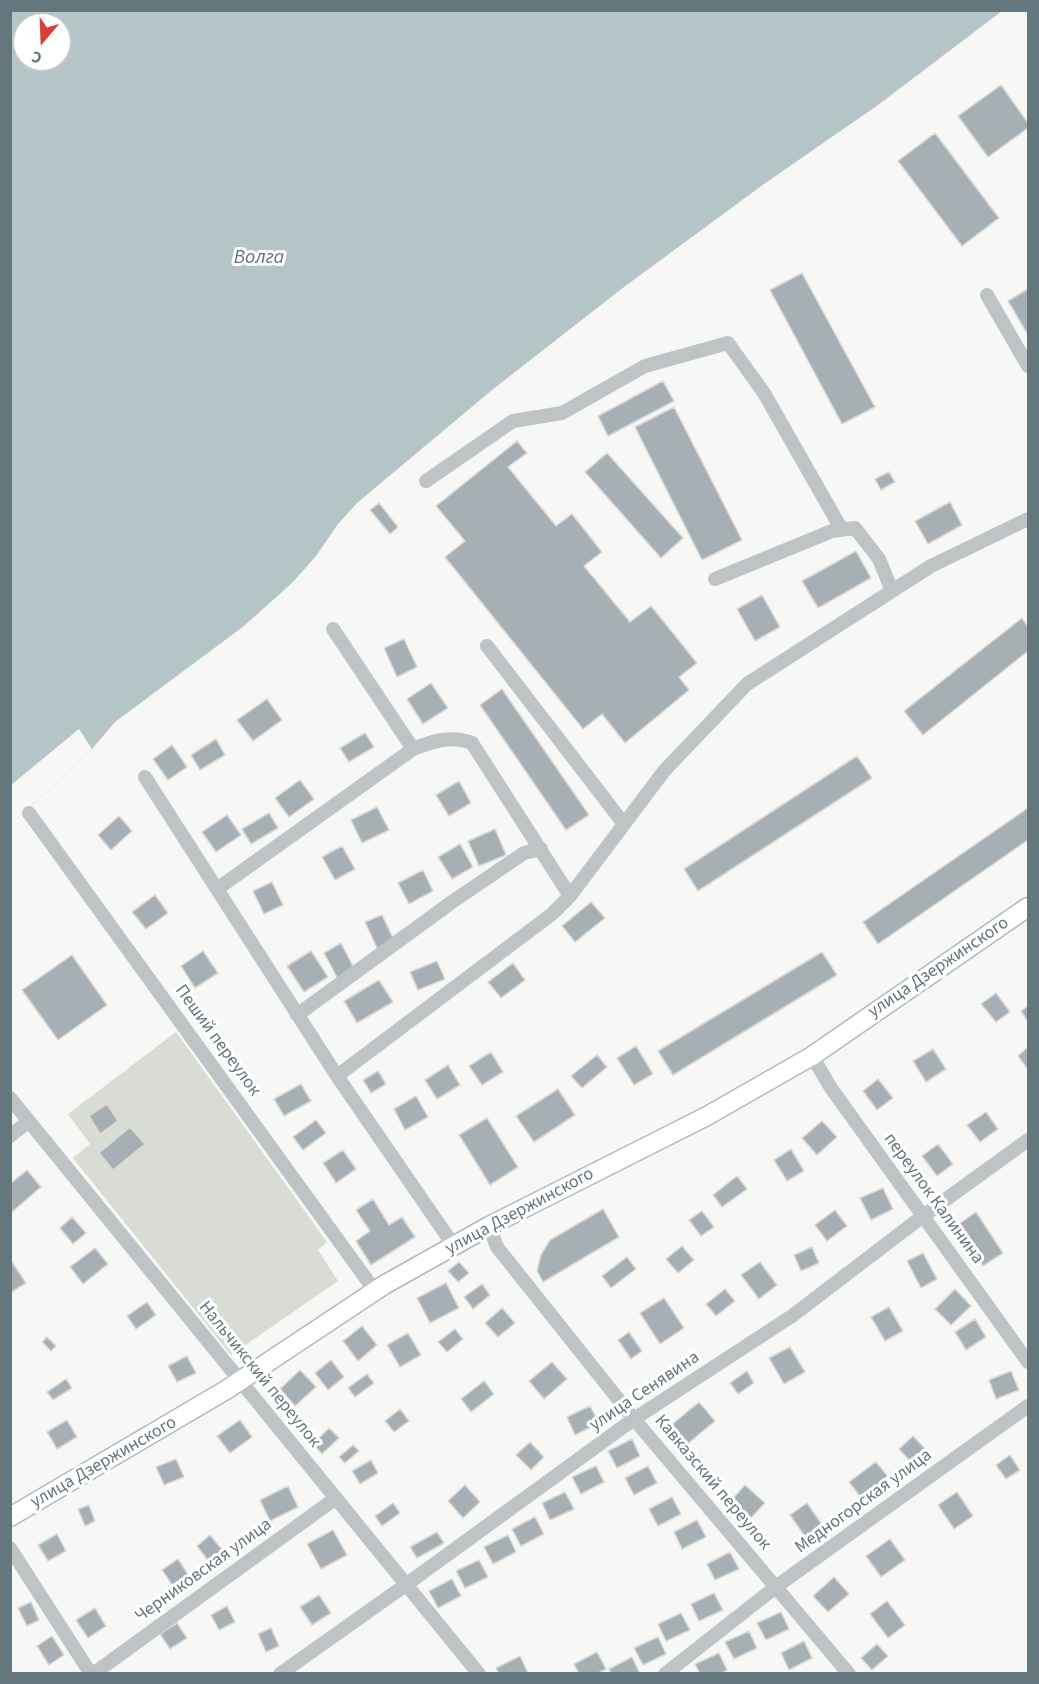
<!DOCTYPE html>
<meta charset="utf-8">
<style>
body{margin:0}
#map{position:relative;width:1039px;height:1684px;overflow:hidden;background:#f7f7f5;font-family:"Source Sans 3",sans-serif}
canvas{display:block}
.frame{position:absolute;inset:0;border:12px solid #64777e;pointer-events:none}
.north{position:absolute;left:12px;top:12px;width:60px;height:60px;box-sizing:border-box;background:#fff;border:2px solid #c1c9cb;border-radius:50%;rotate:199deg;font-size:16px;font-weight:700;line-height:24px;text-align:center;color:#64777e}
.north::after{content:'';display:block;margin:auto;width:21px;height:27px;background:#d83e35;clip-path:polygon(50% 0,100% 100%,50% 72%,0 100%)}
</style>
<div id="map">
<canvas width="1039" height="1684"></canvas>
<div class="frame"></div>
<div class="north">С</div>
</div>
<script>
const g = document.querySelector('canvas').getContext('2d');
g.lineJoin = 'round';
function fill(path, color) { g.fillStyle = color; g.fill(path, 'evenodd'); }
function strokePath(path, color, width, dash) { g.strokeStyle = color; g.lineWidth = width; g.lineCap = dash ? 'butt' : 'round'; g.setLineDash(dash || []); g.stroke(path); }
function label(font, color, halo, rows, align = 'center') {
  g.font = font + ' "Source Sans 3",sans-serif'; g.lineWidth = 6; g.setLineDash([]); g.textBaseline = 'middle'; g.strokeStyle = halo; g.fillStyle = color; for (const [text, x, y, turn = 0] of rows) {
    g.save(); g.translate(x, y); g.rotate((+turn || 0) * Math.PI / 180); g.textAlign = isNaN(turn) ? turn : align; if (halo) g.strokeText(text, 0, 0); g.fillText(text, 0, 0); g.restore();
  }
}
fill(new Path2D(`
 M176,1032L327,1242L318,1250L338,1281L231,1355L73,1158L90,1144L68,1114Z`), '#d8dcd4');
fill(new Path2D(`
 M11,11H1002L878,105L764,184L624,287L492,390L357,503L338,524L316,556L293,582L244,626L115,722L92,749L61,780L11,823ZM24,24H60V60H24Z`), '#b5c4c6');
fill(new Path2D(`
 M79,729L92,749L61,780L11,823V785Z`), '#f7f7f5');
const building = new Path2D(`
 M1001,85L1028,123V128L988,157L958,116Z
 M935,133L999,218L962,246L898,161Z
 M802,273L875,407L842,424L770,290Z
 M1028,289V335L1008,301Z
 M663,381L674,401L608,436L598,416Z
 M674,407L742,540L702,560L635,427Z
 M517,441L527,453L508,467L556,526L572,514L602,552L584,566L630,622L651,606L697,663L679,677L689,690L625,743L602,714L583,729L445,557L465,541L436,506Z
 M607,453L683,538L661,558L585,472Z
 M889,472L895,482L881,490L875,479Z
 M950,502L962,525L928,544L915,521Z
 M379,503L398,527L390,534L370,510Z
 M856,551L871,578L818,608L802,581Z
 M762,595L780,627L755,641L737,609Z
 M1022,618L1028,627V651L923,735L904,711Z
 M404,639L417,667L397,677L384,648Z
 M431,683L448,708L423,724L407,699Z
 M502,689L589,815L566,830L480,705Z
 M267,699L282,720L253,741L237,720Z
 M365,733L374,747L349,762L340,748Z
 M216,739L225,755L200,770L191,755Z
 M172,745L187,767L168,780L153,759Z
 M857,756L872,778L698,891L684,869Z
 M300,780L314,799L289,817L275,798Z
 M459,781L471,803L449,816L436,795Z
 M377,807L389,830L362,843L351,820Z
 M1028,808V840L878,944L863,922Z
 M269,813L278,828L251,844L242,829Z
 M227,815L241,835L216,852L202,832Z
 M119,816L132,831L111,850L98,835Z
 M495,829L506,855L479,866L468,841Z
 M460,844L473,867L452,879L438,857Z
 M342,846L355,869L335,880L322,857Z
 M423,870L433,891L409,904L398,883Z
 M272,882L283,905L264,914L253,891Z
 M155,895L168,913L146,929L132,912Z
 M591,902L605,918L575,942L562,926Z
 M382,915L395,942L378,950L365,922Z
 M341,943L355,970L338,979L324,953Z
 M203,951L218,973L195,988L181,966Z
 M311,951L328,977L304,992L287,966Z
 M822,952L837,975L673,1075L658,1051Z
 M72,955L107,1005L58,1040L22,990Z
 M437,961L445,979L418,990L410,972Z
 M513,963L525,980L501,998L488,982Z
 M379,980L393,1002L357,1023L344,1001Z
 M996,993L1010,1012L996,1022L981,1004Z
 M1028,1006V1022L1021,1011Z
 M636,1046L653,1074L634,1085L617,1058Z
 M1028,1047V1067L1027,1068L1018,1056Z
 M933,1049L946,1069L926,1082L913,1061Z
 M491,1052L503,1072L482,1085L469,1066Z
 M597,1055L607,1067L582,1088L571,1076Z
 M448,1065L460,1085L437,1099L425,1080Z
 M378,1071L386,1084L371,1093L363,1080Z
 M878,1079L893,1098L877,1110L863,1091Z
 M301,1084L311,1101L284,1116L274,1099Z
 M558,1089L575,1115L534,1142L516,1116Z
 M416,1096L428,1117L405,1130L394,1109Z
 M107,1104L118,1121L100,1134L89,1116Z
 M986,1112L998,1129L980,1142L967,1125Z
 M487,1118L518,1167L490,1185L459,1135Z
 M316,1120L326,1133L303,1150L293,1137Z
 M822,1121L837,1137L817,1155L802,1138Z
 M130,1127L145,1144L113,1170L99,1153Z
 M938,1144L953,1164L937,1176L922,1156Z
 M791,1149L804,1171L787,1181L774,1160Z
 M343,1150L356,1169L336,1183L323,1163Z
 M27,1170L41,1187L12,1212L10,1184Z
 M737,1176L747,1189L722,1207L713,1195Z
 M883,1188L893,1209L871,1220L860,1198Z
 M373,1199L389,1225L402,1217L415,1237L371,1265L356,1241L370,1231L356,1210Z
 M603,1209L619,1237L543,1282L537,1271L541,1255L550,1240Z
 M835,1210L847,1226L827,1241L815,1225Z
 M702,1211L714,1227L701,1236L689,1220Z
 M976,1212L1003,1253L983,1266L956,1226Z
 M72,1217L86,1233L73,1244L60,1228Z
 M682,1246L694,1260L678,1273L666,1259Z
 M812,1247L819,1263L801,1271L794,1255Z
 M95,1248L108,1264L83,1284L70,1267Z
 M923,1253L937,1279L921,1288L907,1261Z
 M627,1257L636,1269L611,1288L602,1276Z
 M10,1259L26,1283L10,1293Z
 M459,1262L469,1273L458,1282L448,1271Z
 M760,1262L777,1285L759,1299L741,1275Z
 M446,1283L459,1308L430,1323L417,1298Z
 M482,1284L490,1295L473,1309L464,1297Z
 M725,1289L735,1301L716,1316L706,1304Z
 M955,1289L971,1306L951,1325L935,1309Z
 M664,1298L684,1328L660,1344L640,1313Z
 M147,1302L156,1315L136,1329L127,1316Z
 M889,1307L903,1331L885,1341L871,1317Z
 M502,1308L515,1323L498,1337L485,1323Z
 M975,1319L986,1337L966,1350L955,1332Z
 M362,1326L377,1345L358,1361L343,1341Z
 M455,1329L463,1339L447,1352L438,1342Z
 M629,1332L642,1351L631,1359L618,1340Z
 M408,1333L421,1355L400,1367L387,1345Z
 M47,1337L56,1346L51,1351L42,1342Z
 M790,1347L805,1372L784,1384L769,1358Z
 M187,1356L196,1373L177,1382L168,1366Z
 M331,1360L344,1377L328,1390L315,1373Z
 M552,1362L567,1379L544,1399L529,1381Z
 M300,1370L316,1387L295,1406L280,1389Z
 M747,1371L754,1383L738,1394L730,1383Z
 M1011,1371L1019,1390L996,1399L989,1380Z
 M367,1374L374,1383L355,1397L348,1388Z
 M66,1379L72,1388L53,1400L47,1392Z
 M484,1381L494,1394L471,1412L461,1399Z
 M699,1402L715,1421L685,1446L669,1427Z
 M590,1406L599,1423L575,1435L567,1417Z
 M400,1409L409,1421L394,1432L385,1421Z
 M67,1420L77,1437L57,1449L47,1432Z
 M240,1420L252,1437L230,1453L217,1436Z
 M329,1428L339,1438L322,1454L313,1444Z
 M913,1436L927,1451L913,1464L899,1449Z
 M632,1439L640,1456L617,1468L608,1451Z
 M530,1442L544,1457L531,1470L516,1455Z
 M353,1445L359,1451L345,1463L339,1457Z
 M1010,1455L1020,1470L1006,1479L996,1465Z
 M176,1459L184,1477L164,1485L156,1467Z
 M371,1460L378,1473L360,1484L352,1471Z
 M876,1462L889,1478L862,1499L849,1482Z
 M596,1466L604,1482L581,1494L572,1477Z
 M648,1466L657,1483L634,1495L625,1478Z
 M465,1485L480,1502L463,1518L448,1501Z
 M745,1485L765,1503L746,1523L727,1505Z
 M288,1486L298,1507L270,1521L260,1500Z
 M565,1492L574,1509L550,1520L542,1503Z
 M957,1492L973,1516L954,1529L938,1505Z
 M672,1497L681,1514L658,1526L649,1509Z
 M393,1503L400,1513L382,1526L375,1516Z
 M807,1503L823,1526L806,1538L790,1515Z
 M89,1505L95,1521L85,1526L78,1509Z
 M535,1517L544,1534L521,1546L512,1529Z
 M697,1520L706,1537L682,1549L674,1532Z
 M333,1530L347,1555L321,1569L307,1544Z
 M437,1532L444,1543L417,1558L410,1547Z
 M57,1534L66,1551L48,1561L38,1545Z
 M210,1535L224,1552L210,1563L197,1546Z
 M508,1535L516,1552L493,1564L484,1547Z
 M890,1539L905,1560L881,1577L866,1556Z
 M730,1552L739,1569L715,1580L707,1564Z
 M178,1559L189,1576L173,1586L162,1570Z
 M479,1560L488,1577L465,1588L456,1571Z
 M834,1577L849,1594L828,1612L813,1596Z
 M452,1579L461,1596L438,1608L429,1591Z
 M714,1593L723,1610L699,1621L691,1604Z
 M319,1595L331,1613L312,1625L300,1607Z
 M887,1601L905,1625L888,1638L870,1614Z
 M31,1602L39,1620L27,1626L18,1608Z
 M227,1606L235,1622L219,1630L211,1615Z
 M95,1608L106,1626L88,1638L76,1620Z
 M781,1612L789,1629L766,1640L757,1623Z
 M681,1613L690,1630L666,1641L658,1624Z
 M177,1623L187,1638L170,1649L160,1634Z
 M271,1628L279,1646L266,1652L258,1634Z
 M749,1631L757,1648L734,1659L725,1642Z
 M52,1636L64,1655L49,1665L37,1646Z
 M658,1637L666,1654L643,1665L634,1648Z
 M804,1641L812,1658L789,1670L781,1653Z
 M877,1644L888,1656L872,1670L861,1658Z
 M597,1652L606,1669L596,1674H579L574,1664Z
 M719,1653L727,1670L720,1674H700L695,1664Z
 M520,1656L528,1673L499,1674L496,1668Z
 M632,1657L640,1674H611L609,1669Z`);
fill(building, '#a6b0b4');
strokePath(building, '#d9d9d7', 1.5);
const major = new Path2D(`
 M10,1517L226,1390L384,1285L489,1226L707,1116L812,1056L1028,907`);
strokePath(major, '#b2b8bb', 21);
strokePath(new Path2D(`
 M987,295L1028,366
 M426,481L513,421L562,413L645,366L728,343L764,393L842,530
 M715,579L832,531L855,528L879,559L892,591
 M333,629L413,749
 M487,646L624,824
 M145,777L337,1076L454,1246
 M29,813L375,1291
 M217,889L413,749C433,741 451,735 472,743L570,896
 M297,1015L452,902L524,853L541,849
 M812,1056L831,1088L1028,1362
 M337,1076L552,914L570,896L664,771L747,684L931,566L1028,519
 M10,1098L479,1674
 M10,1136L29,1121
 M489,1226L497,1247L634,1419L849,1674
 M10,1548L91,1674
 M93,1674L336,1498
 M280,1674L407,1584L634,1419L792,1316L923,1216L1028,1140
 M665,1674L777,1586L1028,1406`), '#bec4c6', 14);
strokePath(major, '#fff', 18);
label('18px', '#64777e', '#fff', [
 ["улица Дзержинского",939,968,-34],
 ["Пеший переулок",217,1041,54],
 ["переулок Калинина",933,1199,54],
 ["улица Дзержинского",520,1212,-28],
 ["Нальчикский переулок",259,1375,51],
 ["улица Сенявина",645,1392,-34],
 ["улица Дзержинского",104,1463,-30],
 ["Кавказский переулок",712,1483,50],
 ["Медногорская улица",864,1502,-36],
 ["Черниковская улица",204,1571,-36]
]);
label('italic 20px', '#5f7678', '#fff', [
 ["Волга",259,259]
]);
</script>
